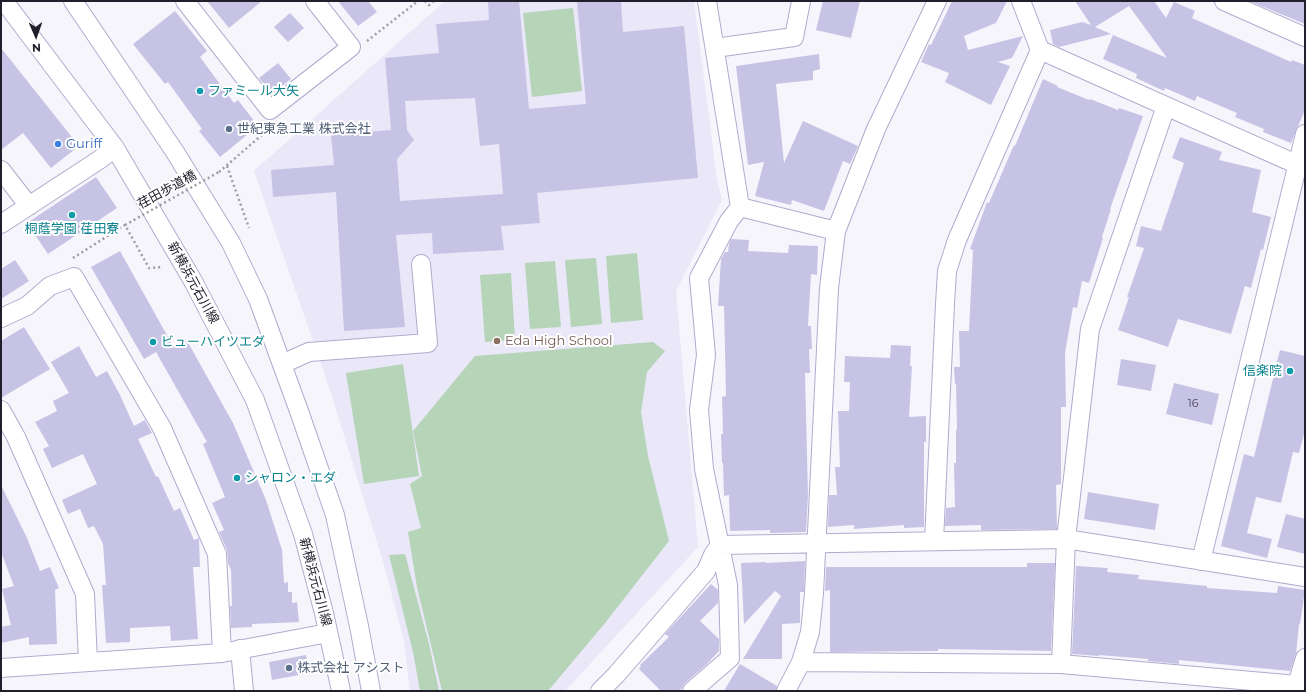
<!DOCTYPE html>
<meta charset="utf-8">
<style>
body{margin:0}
#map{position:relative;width:1306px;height:692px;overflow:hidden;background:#f6f5fc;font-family:Montserrat,sans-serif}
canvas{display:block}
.frame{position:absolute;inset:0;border:2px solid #211f2b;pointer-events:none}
.north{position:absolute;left:16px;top:16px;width:40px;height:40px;-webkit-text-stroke:3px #fff;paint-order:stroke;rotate:178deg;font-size:11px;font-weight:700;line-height:16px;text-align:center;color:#211f2b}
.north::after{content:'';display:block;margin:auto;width:14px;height:18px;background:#211f2b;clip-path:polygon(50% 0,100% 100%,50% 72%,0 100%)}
</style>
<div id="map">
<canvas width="1306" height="692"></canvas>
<div class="frame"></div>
<div class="north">N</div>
</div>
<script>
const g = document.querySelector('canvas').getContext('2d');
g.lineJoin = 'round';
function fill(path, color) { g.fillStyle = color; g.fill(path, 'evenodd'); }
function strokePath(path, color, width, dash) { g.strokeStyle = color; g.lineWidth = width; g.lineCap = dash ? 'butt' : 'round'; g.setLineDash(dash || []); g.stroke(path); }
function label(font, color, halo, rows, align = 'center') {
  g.font = font + ' Montserrat,"Noto Sans JP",sans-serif'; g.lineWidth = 4; g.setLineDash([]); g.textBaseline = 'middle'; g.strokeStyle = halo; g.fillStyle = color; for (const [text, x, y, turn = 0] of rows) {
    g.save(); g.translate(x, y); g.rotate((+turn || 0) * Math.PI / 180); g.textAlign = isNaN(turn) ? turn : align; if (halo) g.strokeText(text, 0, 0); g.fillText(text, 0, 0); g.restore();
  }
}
fill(new Path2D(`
 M445,1H694L717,179L722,200L676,291L698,547L565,691H410L404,641L384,565L330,390L254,171Z`), '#e9e7f8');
fill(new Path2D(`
 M573,8L582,91L532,97L523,13Z
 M637,253L643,320L611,323L606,256Z
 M596,258L602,324L571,327L565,260Z
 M555,261L561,327L530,329L525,263Z
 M511,273L515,340L485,342L480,275Z
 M653,342L665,351L647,372L641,412L648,456L669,541L605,623L548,691H442L417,587L408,532L421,528L410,484L422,476L413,431L475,356Z
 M403,364L419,476L364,484L346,373Z
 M405,554L429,644L439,691H420L413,652L389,555Z`), '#b5d4b8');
fill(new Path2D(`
 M207,1H262L229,28Z
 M338,1H368L377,12L358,26Z
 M488,1H519L529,109L586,104L577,1H621L623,32L684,26L698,178L537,193L540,223L501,226L504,250L433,254L432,233L396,235L405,327L344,331L336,192L273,197L271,170L334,165L331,135L391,130L385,58L439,53L436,24L489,20ZM475,98L480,146L499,144L503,194L400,201L397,159L414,140L407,130L405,101Z
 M823,1H860L851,38L816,30Z
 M952,1H1007L996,23L964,36L968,50L1023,36L1012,58L998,62L1010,66L991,105L945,82L949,73L921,62L929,44L931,45Z
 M1075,1H1154L1166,18L1174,2L1195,11L1192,18L1291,62L1292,60L1305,65V110L1291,143L1263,132L1264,129L1235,117L1237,113L1197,96L1195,101L1165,88L1164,91L1136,78L1137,74L1103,59L1113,35L1167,58L1129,6L1095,27L1111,34L1059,47L1053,44L1050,30L1082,22L1091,25Z
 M1250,1H1305V24L1254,3Z
 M175,11L207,51L200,57L234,103L238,100L258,126L220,157L199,131L202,129L168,82L165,84L133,44Z
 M290,13L304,28L288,42L274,27Z
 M1,48L79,146L51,168L23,133L1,150Z
 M819,54L820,69L813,71V80L776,84L784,163L803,121L858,146L850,164L843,161L824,211L792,200L791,205L755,196L764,162L748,165L736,66Z
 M278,63L291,79L272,94L259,78Z
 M1043,79L1058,86L1057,87L1089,100L1090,99L1118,110L1119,108L1143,116L1110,209H1111L1102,237L1103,238L1089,283L1082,281L1077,308L1073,307L1065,353L1066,407H1061V484L1056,485L1057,529L981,530V525L945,526L946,508L955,507L954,463H956V430H957L956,384H955L954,367H960L959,331H969L973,250L970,249L987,202L989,203L1014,145L1015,146Z
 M1180,137L1222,152L1219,160L1261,170L1252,212L1271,217L1263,250L1261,249L1251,288L1245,286L1231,334L1178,319L1168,347L1118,330L1129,297H1127L1144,248L1136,246L1141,226L1161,231L1184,163L1172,158Z
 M96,177L117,208L48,254L27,223Z
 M731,239L749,240L748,251L788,253L789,245L818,246L817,275L811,274L808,326H811L812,349H809L810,373H805L808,496L806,532L770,533V530L730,531L729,495L724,496L723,463H722L721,434H723L722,397L726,396L724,306H718L721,259L725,252H728L729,244Z
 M120,251L173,346L186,339L233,423L266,500L282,550L284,583L288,582V592H292V603L297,602L299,622L252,624V627L231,628L230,606H232L231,570L228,563L227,550L219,532L224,530L212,503L225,497L203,444L207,442L156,352L144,359L91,267Z
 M15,260L29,281L1,299V269Z
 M24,327L50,369L1,398V341Z
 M891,345L911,346L910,366H912L909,417L926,416V442H924V527L904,528V525L854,529V525L828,527L829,495H837L835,467H840L838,411H849L850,382H844L845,356L890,358Z
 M79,346L96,377L107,371L120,395L134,426L145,420L152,433L138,439L156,477L158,476L174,511L180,508L194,540L199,538V540L200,567H193L198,639L171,641L170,626L130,628V642L106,643L102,585H106L103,544L94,526L88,528L80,509L68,514L62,500L97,484L83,454L52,468L43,449L49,446L35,422L57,411L53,401L69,393L51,362Z
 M1280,350L1305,356V430L1299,453L1293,452L1281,503L1256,497L1247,533L1272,539L1267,558L1221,546L1244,454L1254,457Z
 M1121,359L1156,365L1151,391L1117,385Z
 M1174,383L1219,394L1212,425L1166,414Z
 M1,485L27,538L40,571L50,567L59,588L55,590L57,644L29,645V637L1,643V627L11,625L2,589L14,586L1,552Z
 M1088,492L1159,504L1155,530L1084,519Z
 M1286,514L1305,519V554L1277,547Z
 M805,561L804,592H800V623L782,624V659H743L781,596L775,591L744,624L741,563L766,562V563Z
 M1027,563H1055L1051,651L938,649V651L830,652V590L825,591L826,567H1027Z
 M1076,566L1108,568L1107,572L1139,575L1138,579L1207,586V588L1277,593L1278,586L1305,590L1300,624H1299L1296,654L1290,671L1179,660V664L1148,661V659L1099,655V656L1072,654Z
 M711,584L718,590V603L700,621L719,639V651L707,664L685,683L680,691H661L639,669L641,666L640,665L669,637L665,634Z
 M306,655L310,673L272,680L269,662Z
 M740,664L777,686L776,691H724Z`), '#c7c3e5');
const minor = new Path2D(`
 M4,1L115,148L193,281L255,400L303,534L324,613L341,691
 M73,1L175,152L231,243L258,299L299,411L335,515L359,626L371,691
 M185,1L270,110L351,47L315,1
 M707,1L740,207L836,231
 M1021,1L1040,50L1305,168
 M1224,1L1305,37
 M715,48L794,37L801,1
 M1,170L29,206
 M1,224L99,160L115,148
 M1,318L27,306L50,286L74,277L162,428L217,554L222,653
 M282,364L309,352L428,343L421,264
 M1,410L16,437L85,594L88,662
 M934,541L945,304L947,271L957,240L1040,50
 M1201,561L1305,134
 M240,649L244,691
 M801,662L1061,664L1297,685
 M1061,664L1066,539L1090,329L1166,106
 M1,668L222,653L328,633
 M600,691L616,675L706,571L713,555L720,545L1066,539L1305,577
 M692,691L730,658L728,585L704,469L699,410L706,355L699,278L729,221L740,207
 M786,691L801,662L810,632L814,593L829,288L836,231L876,129L937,1
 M1295,691L1305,658`);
strokePath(minor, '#b0abcd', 20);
strokePath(new Path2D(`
 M425,1L429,5L434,1
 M367,41L418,1
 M227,166L249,228
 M219,172L270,128
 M73,258L125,225L149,268L162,267`), '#9e9da6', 2.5, [2, 3]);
strokePath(minor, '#fff', 18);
strokePath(new Path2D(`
 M125,225L219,172`), '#9e9da6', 2.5, [2, 3]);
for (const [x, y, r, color] of [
 [200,91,4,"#0f9aa8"],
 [229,129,4,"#5c6f8a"],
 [58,144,4,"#3f7fe0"],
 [72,215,4,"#0f9aa8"],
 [497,341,4,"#8d6e63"],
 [153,342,4,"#0f9aa8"],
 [1290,371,4,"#0f9aa8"],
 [237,478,4,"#0f9aa8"],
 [289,668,4,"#5c6f8a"]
]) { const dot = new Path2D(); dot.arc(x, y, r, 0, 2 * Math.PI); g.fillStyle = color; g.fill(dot); strokePath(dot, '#fff', 1.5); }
label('11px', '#4a485a', null, [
 ["16",1193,404]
]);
label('13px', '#0d838f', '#fff', [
 ["ファミール大矢",208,91],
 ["桐蔭学園 荏田寮",72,229,"center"],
 ["ビューハイツエダ",161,342],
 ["信楽院",1282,371,"right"],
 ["シャロン・エダ",245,478]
], 'left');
label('13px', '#4e5e75', '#fff', [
 ["世紀東急工業 株式会社",237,129],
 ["株式会社 アシスト",297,668]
], 'left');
label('13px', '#366cbe', '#fff', [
 ["Guriff",66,144]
], 'left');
label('13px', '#211f2b', '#fff', [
 ["荏田歩道橋",167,190,-29],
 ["新横浜元石川線",193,283,61],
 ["新横浜元石川線",315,582,75]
]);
label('13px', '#785e54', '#fff', [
 ["Eda High School",505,341]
], 'left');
</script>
